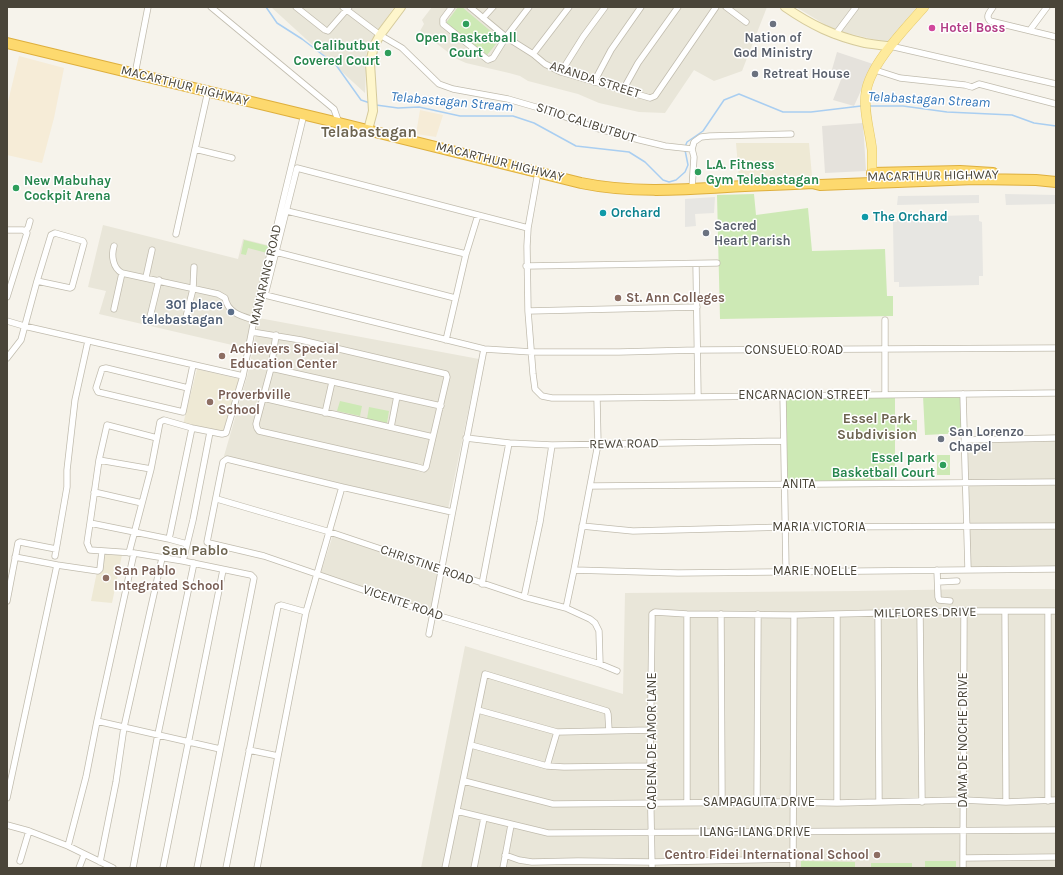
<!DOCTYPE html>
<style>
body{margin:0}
#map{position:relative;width:1063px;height:875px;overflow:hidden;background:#f6f3eb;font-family:Karla,sans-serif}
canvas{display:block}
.frame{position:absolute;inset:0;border:8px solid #4a4539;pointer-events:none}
</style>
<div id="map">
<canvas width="1063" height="875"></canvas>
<div class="frame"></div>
</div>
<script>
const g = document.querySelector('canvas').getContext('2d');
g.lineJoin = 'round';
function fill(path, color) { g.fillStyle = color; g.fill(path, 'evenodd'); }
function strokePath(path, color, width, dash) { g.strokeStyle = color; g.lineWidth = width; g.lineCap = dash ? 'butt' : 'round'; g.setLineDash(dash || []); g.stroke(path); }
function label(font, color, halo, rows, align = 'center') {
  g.font = font + ' Karla,sans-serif'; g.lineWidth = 3; g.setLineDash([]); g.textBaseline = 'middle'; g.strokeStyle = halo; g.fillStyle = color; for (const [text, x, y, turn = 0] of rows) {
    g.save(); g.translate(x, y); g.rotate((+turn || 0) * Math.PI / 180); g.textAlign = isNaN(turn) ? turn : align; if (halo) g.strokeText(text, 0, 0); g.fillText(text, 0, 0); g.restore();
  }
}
fill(new Path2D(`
 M271,7H394L367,47L365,93Z
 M432,7H767L742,71L714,81L694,70L665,113L639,112L599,103L578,94L528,81L520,76L509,73L466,63L457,59L420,31L424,24L422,20Z
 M796,7H917L889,43L834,30Z
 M103,225L238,259L243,239L271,246L245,348L99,314L106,291L88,287Z
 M259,318L479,359L448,509L224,456L248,373Z
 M1056,441V480L968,481L967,443Z
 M968,485H1056V524L968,525Z
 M1056,529V568L970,569V530Z
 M333,535L440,571L432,610L320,575Z
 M973,589H1056V868H421L465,646L623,694L625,593L857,591Z`), '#e9e6d9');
fill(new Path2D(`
 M19,56L64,68L54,118L42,163L7,155V106Z
 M420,110L443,115L436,137L416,134Z`), '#f6ecd7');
fill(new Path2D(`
 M837,52L873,64L854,106L833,100L842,77L831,73Z
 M863,123L866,171L825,173L822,126Z`), '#e5e2dc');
fill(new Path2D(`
 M736,143H809L812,176L739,178Z
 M197,369L239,379L223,433L183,424Z
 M101,552L122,555L112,603L91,601Z`), '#eee9d5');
fill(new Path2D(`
 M458,7H462L500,39L487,55L446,23Z
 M754,194L756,215L808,208L812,251L885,249L887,296H893V316L720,319L717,195Z
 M244,240L268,246L267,253L248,248L246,255L241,254Z
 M963,395L964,433L925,435L923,396Z
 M895,396V483H785V397Z
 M340,401L362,406L360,416L337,411Z
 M369,407L389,411L387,423L367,419Z
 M897,420H917V434H897Z
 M937,455H950V475H937Z
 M801,861L855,862V868H801Z
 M925,861H956V868H925Z
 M871,863H912V868H871Z`), '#cde9b5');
fill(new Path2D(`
 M1005,194L1056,195V204L1006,205Z
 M979,195V203L897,205L898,196Z
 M715,197L714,213L695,214L696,226L685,227V199Z
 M979,215V221L982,222L983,276H979V285L899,287V282H894L893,222H897V217Z`), '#e7e6e2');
strokePath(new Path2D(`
 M266,7L277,23L302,39L336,65L361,100L370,103
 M376,105L398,108L419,107L460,116H513L534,123L576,146L629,152L645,162L663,180L669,182L676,180L685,172L688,165L685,150
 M869,106H903L947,112L1012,115L1034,123L1056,126
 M685,147L687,142L703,131L724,100L739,94L783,112H811L861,106`), '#a9cef1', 1.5);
const street = new Path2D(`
 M211,7L334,109L339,123
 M296,7L325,30L328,31L349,7
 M343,7L380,35L402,48L439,84L453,89L508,99L546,110L596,128L640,140L665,146L692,149
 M452,7L443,19V24L488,60L493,58L506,37L529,7
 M470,7L506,37L533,54L545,64L561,72L650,98L655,96L716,7
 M726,7L746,22
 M993,7C990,12 985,16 990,21L1056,37
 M483,18L493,7
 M1030,30L1047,7
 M835,35L856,7
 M890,46L1056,84
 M533,54L569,7
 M875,70L900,78L965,85L972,87L979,84L1056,104
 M561,72L583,37L605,7
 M135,74L148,7
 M594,82L611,50L641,7
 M623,90L638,63L678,7
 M195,149L232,158
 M538,172L528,228L527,246L528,311L533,374L535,389L542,396L552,398H597L1056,393
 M692,189L694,157L692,149L694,142L701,137L710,136L791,134
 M287,211L466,254
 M528,228L297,168L265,295L484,349L532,352H619L697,350L1056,348
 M7,230H23L27,233L7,297
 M25,231L28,228L30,221
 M176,234L208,91
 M114,246C111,256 113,268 122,273L218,294L225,298C228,313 241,316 254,320
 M276,252L455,298
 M696,264L698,396
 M526,266L717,263
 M146,277L152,250
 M114,309L122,273
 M528,311L697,307
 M150,317L159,280
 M885,320V395
 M7,321L24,326L243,376
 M185,321L193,289L194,267
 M252,332L301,340L446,374L447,377L426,467L424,469L417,467L259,431L257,428L256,424L271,368L276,335
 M446,340L466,254L478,215
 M7,358L21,340L37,281L51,235L55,233L83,241L84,243L72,287L70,288L37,281
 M271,368L441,406
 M188,388L106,368L102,369L96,388L98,392L183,412L193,365
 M963,394L968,569
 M783,395L786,571
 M263,398L433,437
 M325,413L332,382
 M391,427L397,396
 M157,438L107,425L99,460L90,523L87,543L90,550L134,553L183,561L251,575L254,578L197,868
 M466,438L509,443L552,445L783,441
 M965,440L1056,438
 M99,460L151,469
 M590,486L1056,482
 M94,492L142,503
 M217,499L330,532L524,597L566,608L590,619L595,623L599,631L600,664
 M452,512L342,487L227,459L223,462L207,542L209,543L264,556L433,614L600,664L617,671
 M90,523L169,539L187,544
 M582,526L633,531L786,527L1056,526
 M169,539L192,428
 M129,553L151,469L160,422L164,420L192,428L222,434L226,433L243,376L254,320L304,114
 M55,556L67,487V470L75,400L88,341
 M15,557L57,565L98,571L100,569L102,551
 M183,561L193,520L210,432
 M574,570L678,573L1056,569
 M937,570L938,597L939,600L950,601
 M938,582L957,581
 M482,584L509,443
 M524,597L540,522L552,445
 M7,601L18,543L20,542L56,549
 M566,608L574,570L598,444L597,398
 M1005,611L1006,802
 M920,612L922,802
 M721,614L722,802
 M837,614V803
 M878,614L879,802
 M429,634L484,349
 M478,710L557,732L651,730
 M97,721L220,749
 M471,745L547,766L564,767L650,766
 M249,750L278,756
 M547,766L557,732
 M464,781L553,804L784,802L837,803L963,800L1006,802L1056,800
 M7,798L57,565
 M1048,801V611
 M687,802V614
 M757,802L758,614
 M457,811L548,833L1056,830
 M7,825L29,831L68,846L113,868
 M68,846L86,777L97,721L134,553
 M505,855L519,860L532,862L578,861L652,862L793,859
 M963,858L1056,857
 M20,861L29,831
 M100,862L116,782L124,727L162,558
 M79,868L84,855
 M133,868L158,734L194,563
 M163,868L223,570
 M226,868L278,606L281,605L306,612
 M257,868L278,756L306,612L342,487
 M445,868L485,674L607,711L608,714L609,731
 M474,868L484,818
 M503,868L511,825
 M652,868L650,766L652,618V614L655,612L687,614L794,615L964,611H1056
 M793,868L794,615
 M963,868L964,611`);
const secondary = new Path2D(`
 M785,7C811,25 834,36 865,43C873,44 881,46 890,46
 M368,130L373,111L370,63L374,46L380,35L401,7`);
const primary = new Path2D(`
 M872,180C872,170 872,160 872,150C870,131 863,111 866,92C870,64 905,29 924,7`);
const highway = new Path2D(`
 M7,43L339,123L581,183C629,193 678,190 727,187C755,185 783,185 812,183L820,185L975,179L1036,180L1056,182
 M872,173L960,171L993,173`);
strokePath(street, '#c1bcae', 7);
strokePath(secondary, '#d5ca9b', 10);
strokePath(primary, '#e5c96a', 10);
strokePath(highway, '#deaf3d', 12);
strokePath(street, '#fff', 5.5);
strokePath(secondary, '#fef6cc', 8);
strokePath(primary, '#feea9c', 9);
strokePath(highway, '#fdd96e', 10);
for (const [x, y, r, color] of [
 [466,24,4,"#2e9e5b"],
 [773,24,4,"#6b7280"],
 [932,28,4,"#d1479c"],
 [388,53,4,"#2e9e5b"],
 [755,74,4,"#6b7280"],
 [698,172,4,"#2e9e5b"],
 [16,188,4,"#2e9e5b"],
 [603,213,4,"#0f9aa8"],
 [865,217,4,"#0f9aa8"],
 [706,233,4,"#6b7280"],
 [618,298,4,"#8d6e63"],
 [231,312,4,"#5c6f8a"],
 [222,356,4,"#8d6e63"],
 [210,402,4,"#8d6e63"],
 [941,439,4,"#6b7280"],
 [943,465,4,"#2e9e5b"],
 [106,578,4,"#8d6e63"],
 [877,855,4,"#8d6e63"]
]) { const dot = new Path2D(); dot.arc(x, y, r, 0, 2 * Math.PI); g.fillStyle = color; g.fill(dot); strokePath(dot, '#fff', 1.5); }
label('bold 13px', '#b23c85', '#fff', [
 ["Hotel Boss",940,28]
], 'left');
label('bold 13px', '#27864d', '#fff', [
 ["Open Basketball",466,38,"center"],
 ["Court",466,53,"center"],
 ["Calibutbut",380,46],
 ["Covered Court",380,61],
 ["L.A. Fitness",706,165,"left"],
 ["Gym Telebastagan",706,180,"left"],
 ["New Mabuhay",24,181,"left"],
 ["Cockpit Arena",24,196,"left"],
 ["Essel park",935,458],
 ["Basketball Court",935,473]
], 'right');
label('bold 13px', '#5b616d', '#fff', [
 ["Nation of",773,38,"center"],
 ["God Ministry",773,53,"center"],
 ["Retreat House",763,74],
 ["Sacred",714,226],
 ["Heart Parish",714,241],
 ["San Lorenzo",949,432],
 ["Chapel",949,447]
], 'left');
label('13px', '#4a4539', '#fff', [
 ["ARANDA STREET",595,80,18],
 ["MACARTHUR HIGHWAY",185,86,14],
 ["SITIO CALIBUTBUT",586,123,18],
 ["MACARTHUR HIGHWAY",500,162,14],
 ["MACARTHUR HIGHWAY",933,176,-1],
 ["MANARANG ROAD",266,275,-77],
 ["CONSUELO ROAD",794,350],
 ["ENCARNACION STREET",804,395],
 ["REWA ROAD",624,444,-1],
 ["ANITA",799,484],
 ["MARIA VICTORIA",819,527],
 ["CHRISTINE ROAD",427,565,19],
 ["MARIE NOELLE",815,571],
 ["VICENTE ROAD",403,603,19],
 ["MILFLORES DRIVE",925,613,-1],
 ["DAMA DE NOCHE DRIVE",963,740,-90],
 ["CADENA DE AMOR LANE",652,741,-90],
 ["SAMPAGUITA DRIVE",759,802],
 ["ILANG-ILANG DRIVE",755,832]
]);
label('bold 13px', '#0d838f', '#fff', [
 ["Orchard",611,213],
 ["The Orchard",873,217]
], 'left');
label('bold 13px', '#785e54', '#fff', [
 ["St. Ann Colleges",626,298],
 ["Achievers Special",230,349],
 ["Education Center",230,364],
 ["Proverbville",218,395],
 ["School",218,410],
 ["San Pablo",114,571],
 ["Integrated School",114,586],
 ["Centro Fidei International School",869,855,"right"]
], 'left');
label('bold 13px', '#4e5e75', '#fff', [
 ["301 place",223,305],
 ["telebastagan",223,320]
], 'right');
label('italic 14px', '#3074b8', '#fff', [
 ["Telabastagan Stream",929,100,3],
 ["Telabastagan Stream",452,102,5]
]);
label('bold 14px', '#6d6450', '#fff', [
 ["Essel Park",877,419],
 ["Subdivision",877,435],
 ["San Pablo",195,551]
]);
label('bold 15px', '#6d6450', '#fff', [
 ["Telabastagan",369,133]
]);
</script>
